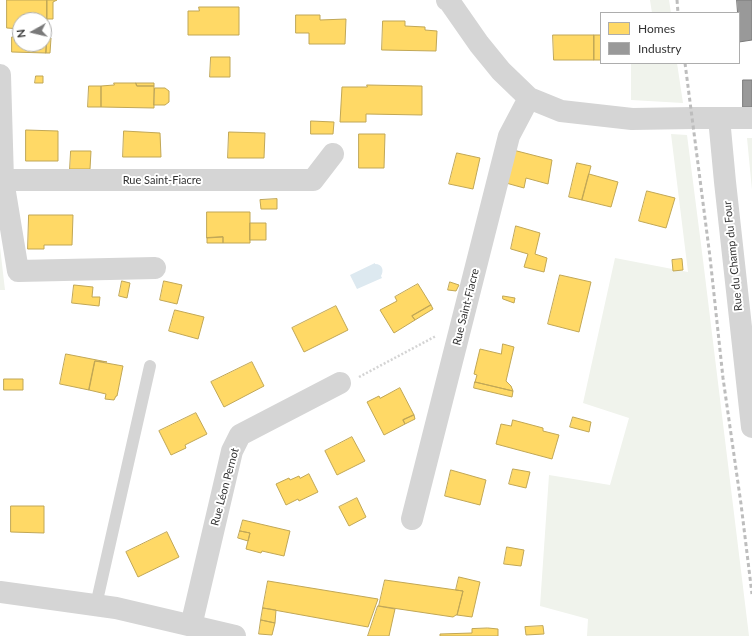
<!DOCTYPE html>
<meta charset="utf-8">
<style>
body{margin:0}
#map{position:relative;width:752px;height:636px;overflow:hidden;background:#fff;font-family:Lato,sans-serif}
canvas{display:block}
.legend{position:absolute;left:600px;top:12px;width:140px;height:52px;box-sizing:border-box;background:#fff;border:1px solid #adadad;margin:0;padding:5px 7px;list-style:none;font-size:12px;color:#313131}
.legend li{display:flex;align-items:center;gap:8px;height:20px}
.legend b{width:20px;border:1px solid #adadad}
.north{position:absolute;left:12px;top:12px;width:40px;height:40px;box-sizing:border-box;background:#fff;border:1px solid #adadad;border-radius:50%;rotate:262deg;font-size:11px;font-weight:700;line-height:16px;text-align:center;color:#313131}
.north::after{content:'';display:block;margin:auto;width:14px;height:18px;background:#797979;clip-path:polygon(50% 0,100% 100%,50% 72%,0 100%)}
</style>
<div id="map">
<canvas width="752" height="636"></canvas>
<ul class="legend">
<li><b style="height:11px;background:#ffd966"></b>Homes</li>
<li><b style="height:11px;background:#999"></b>Industry</li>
</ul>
<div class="north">N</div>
</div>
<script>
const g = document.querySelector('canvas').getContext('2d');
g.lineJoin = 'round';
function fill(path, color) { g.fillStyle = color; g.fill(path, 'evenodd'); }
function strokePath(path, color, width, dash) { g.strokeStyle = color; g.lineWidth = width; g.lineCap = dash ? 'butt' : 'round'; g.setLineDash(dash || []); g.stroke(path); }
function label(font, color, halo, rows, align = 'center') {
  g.font = font + ' Lato,sans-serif'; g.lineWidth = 4; g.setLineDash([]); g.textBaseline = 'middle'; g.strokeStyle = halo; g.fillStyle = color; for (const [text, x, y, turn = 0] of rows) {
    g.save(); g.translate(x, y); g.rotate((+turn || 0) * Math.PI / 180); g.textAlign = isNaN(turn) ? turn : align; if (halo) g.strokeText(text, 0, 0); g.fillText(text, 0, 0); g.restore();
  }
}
fill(new Path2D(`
 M650,0H669L671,13H652Z
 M631,63H677L683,103L631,100Z
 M671,134L687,135L703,260L749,636H587L588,619L540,606L549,475L610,485L629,418L583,403L615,258L688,272Z
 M747,138H752V190Z
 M0,247L5,290H0Z`), '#f0f3ec');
fill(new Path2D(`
 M375,263V264C383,264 384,271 381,276L382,278L357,289L350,275Z`), '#dde9f0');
const homes = new Path2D(`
 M7,0H47V29H44V20H20V29L7,28Z
 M47,0H57L53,2V19H47Z
 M199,7H239V35H188V11H199Z
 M296,15H320V20L346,19L345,44H309V33H296Z
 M383,21H405V26L425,27V30L437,31L436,51L382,50Z
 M553,35H594V60H554Z
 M594,35H601V60H594Z
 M12,37H20V44H44V38H47L46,53L12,52Z
 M47,38H51L50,53H46Z
 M211,57H230V77H210Z
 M36,76H43V83H35Z
 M114,83H136L137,86H154V108L101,107V86L114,85Z
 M136,83H154V86H137Z
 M367,85L422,86V115L366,114V122H340L342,87H367Z
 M89,86H101V107H88Z
 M155,88H165L169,91V102L165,105H154Z
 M311,121L334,122L333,134H311Z
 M26,130L58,131V161H26Z
 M124,131L160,133L161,157H123Z
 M229,132L265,133L264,158H228Z
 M359,134H385L384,168H359Z
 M513,150L552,160L548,184L526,178L524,188L506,183Z
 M71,151H91L90,169H70Z
 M457,153L480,158L473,189L449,184Z
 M577,163L591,166L582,200L569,197Z
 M589,174L618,182L611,207L582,200Z
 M647,191L675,198L666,228L639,221Z
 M277,199V209H261L260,200Z
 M207,212H250V243H223V237L207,238Z
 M29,215H73L72,245H44V249H28Z
 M250,223H266V240H250Z
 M516,226L540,233L535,254L547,258L544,272L524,267L528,254L511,249Z
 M223,237V243H207V238Z
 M682,259L683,270L673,271L672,260Z
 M560,275L591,282L579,332L548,324Z
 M122,281L130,283L127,298L119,296Z
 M164,281L182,285L177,304L160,300Z
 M450,282L459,285L456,291L448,290Z
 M418,284L431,305L412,316L415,320L394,333L380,310L397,301L395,297Z
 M74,285L93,287L92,297H100L99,306L72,303Z
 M503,296L515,298L514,303L503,299Z
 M431,305L433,309L415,320L412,316Z
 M336,306L348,330L304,352L292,328Z
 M175,310L204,317L198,339L169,331Z
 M503,344L514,347L506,381L511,386L513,391L475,382L477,375L474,374L480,349L501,354Z
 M66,354L107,362L95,361L89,390L60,384Z
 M95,361L123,366L117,396H116L114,400L105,399L106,394L89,390Z
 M252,362L264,386L224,407L211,382Z
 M4,379H23V390H4Z
 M475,382L513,391L512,397L474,388Z
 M400,388L414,415L403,420L405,424L384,435L367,402L379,396L380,398Z
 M196,413L207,434L185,445L186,448L171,455L159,431Z
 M414,415L415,419L405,424L403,420Z
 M573,417L591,422L589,432L570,427Z
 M513,420L543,428V431L559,435L552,459L496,444L501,424L511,426Z
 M352,437L365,461L337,475L325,451Z
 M513,469L530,472L526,488L509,484Z
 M451,470L486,480L480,505L445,496Z
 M309,474L318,492L299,501L298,499L286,505L276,484L289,478L290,480L299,476L300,478Z
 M357,498L366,517L349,526L339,507Z
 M11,506H44V533L11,532Z
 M243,520L290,531L284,556L262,551L261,553L246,549L250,533L240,531Z
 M240,531L250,533L248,541L238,538Z
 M167,532L179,557L138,577L126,552Z
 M507,547L524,550L521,566L504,564Z
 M459,577L480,582L472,617L457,615L463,591L456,590Z
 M385,580L463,591L457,615H456L453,617L379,606Z
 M268,581L378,599L368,627L263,608Z
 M378,606L395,609L389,636H368Z
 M263,608L276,610L275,623L261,620Z
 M261,620L275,623L272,635L259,634Z
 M543,626L544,634L526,635L525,627Z
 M488,628L498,629V636H440V634L472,633V629Z`);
fill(homes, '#ffd966');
strokePath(homes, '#c1a756', 1);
const industry = new Path2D(`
 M737,0H752V40L739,42V13H738Z
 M743,80H752V107H743Z`);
fill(industry, '#999');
strokePath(industry, '#7a7a7a', 1);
strokePath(new Path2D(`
 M359,377L436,336`), '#d4d4d4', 2.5, [2, 2]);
strokePath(new Path2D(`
 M96,605L150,366`), '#d5d5d5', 12);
strokePath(new Path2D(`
 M447,0L449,1L479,44L501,71L529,98L561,111L632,119L692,118H752
 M0,75L3,180L18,271L155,268
 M719,118L725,182L752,427
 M3,180H313L333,154
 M412,519L509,136L529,98
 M0,592L116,608L235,636
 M191,626L232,451L240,435L340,383`), '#d5d5d5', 22);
strokePath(new Path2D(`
 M677,0L678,13
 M685,63L710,257L723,378L741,504L752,594`), '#bdbdbd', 3, [4, 3]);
label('11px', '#313131', '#fff', [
 ["Rue Saint-Fiacre",162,180],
 ["Rue du Champ du Four",733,256,-96],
 ["Rue Saint-Fiacre",466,307,-76],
 ["Rue Léon Pernot",225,487,-75]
]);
</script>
